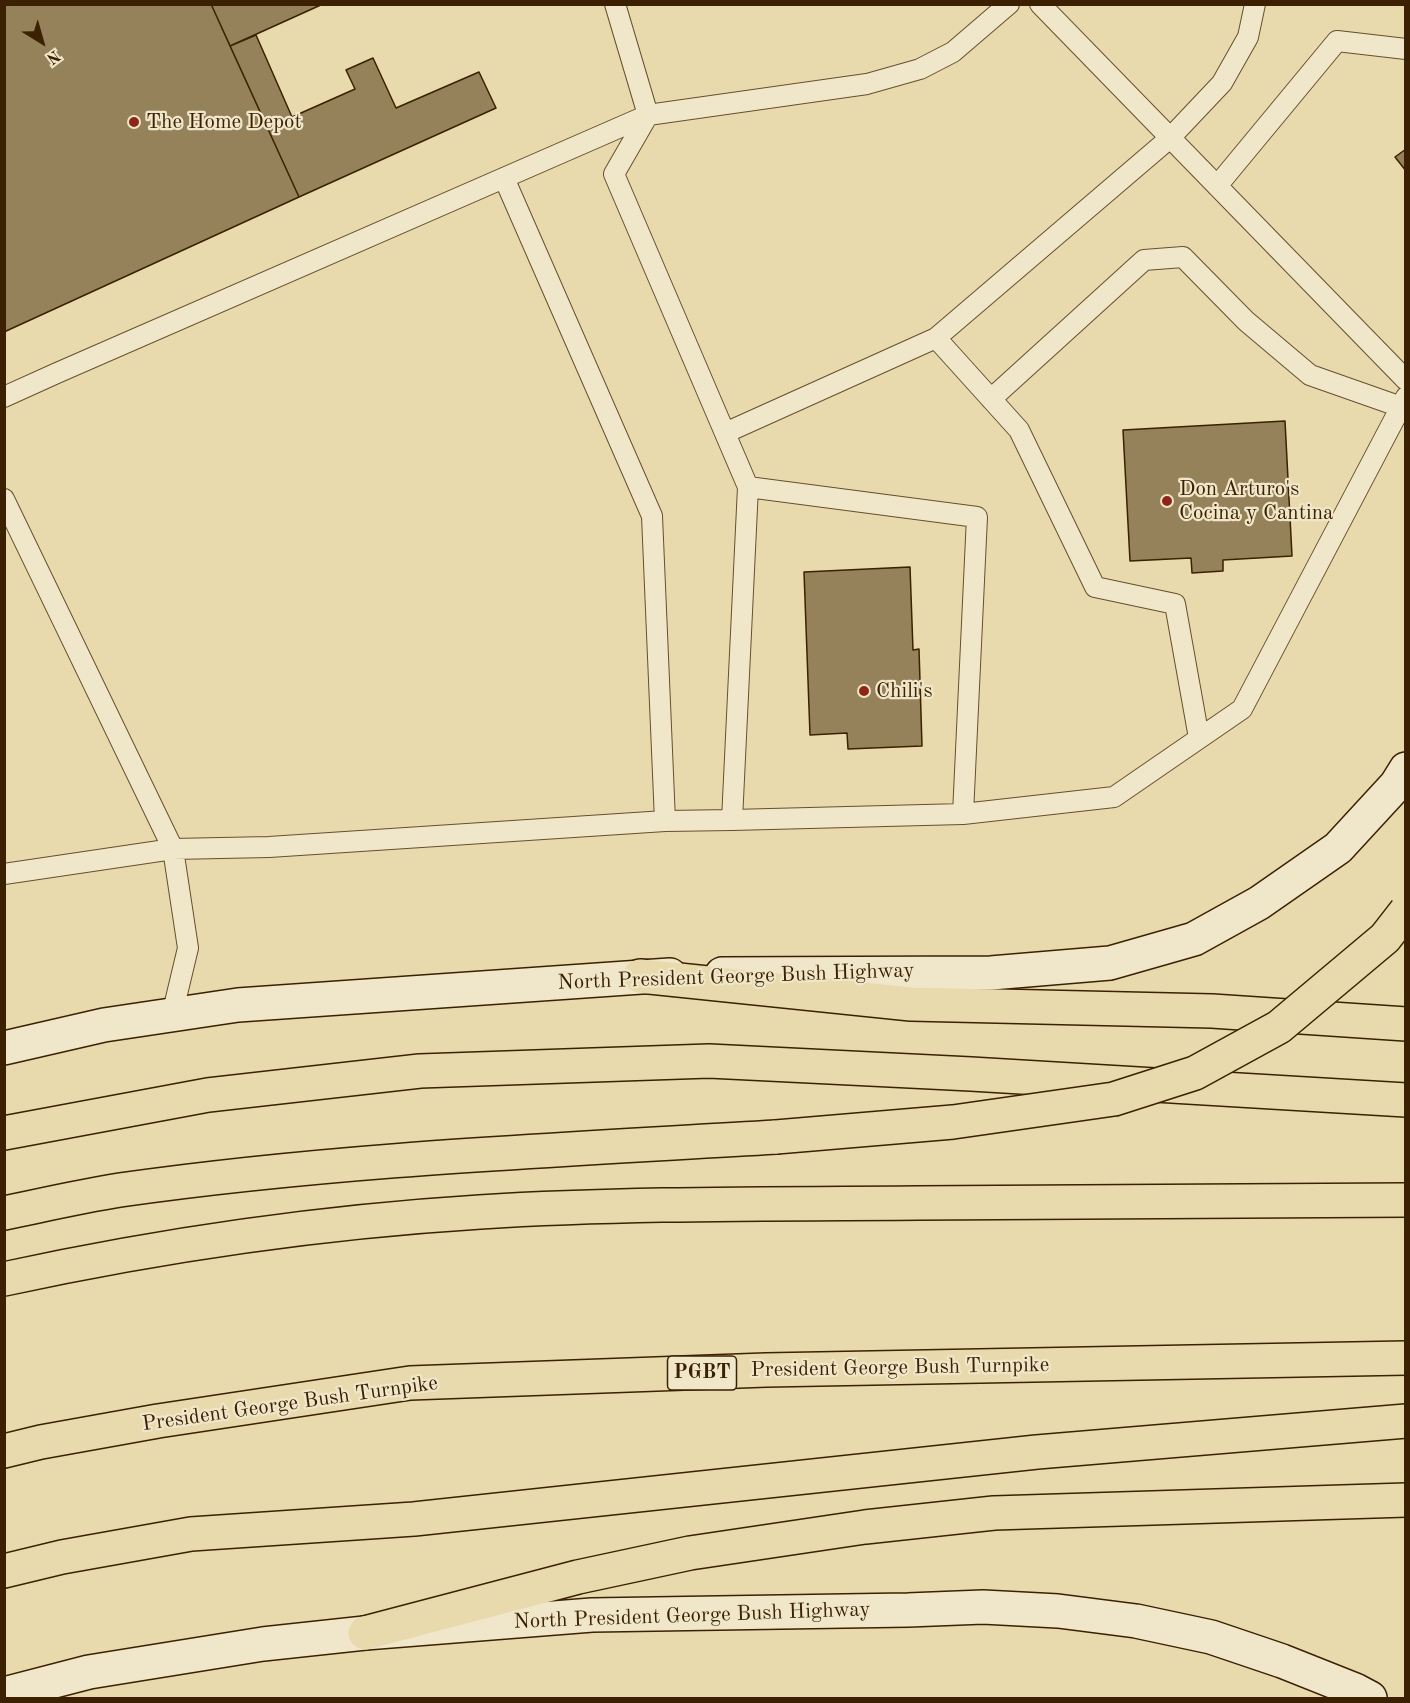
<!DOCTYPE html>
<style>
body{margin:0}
#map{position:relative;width:1410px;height:1703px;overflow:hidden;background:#e8daad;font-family:"Old Standard TT",serif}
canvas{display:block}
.frame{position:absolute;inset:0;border:6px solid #3b2101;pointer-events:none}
.north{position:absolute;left:12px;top:12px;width:60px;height:60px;-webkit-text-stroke:4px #f0e7ca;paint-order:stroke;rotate:143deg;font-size:16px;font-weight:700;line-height:24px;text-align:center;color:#3b2101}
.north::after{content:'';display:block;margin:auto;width:21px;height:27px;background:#3b2101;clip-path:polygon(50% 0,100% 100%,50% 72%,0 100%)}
</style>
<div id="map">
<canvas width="1410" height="1703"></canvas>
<div class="frame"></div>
<div class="north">N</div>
</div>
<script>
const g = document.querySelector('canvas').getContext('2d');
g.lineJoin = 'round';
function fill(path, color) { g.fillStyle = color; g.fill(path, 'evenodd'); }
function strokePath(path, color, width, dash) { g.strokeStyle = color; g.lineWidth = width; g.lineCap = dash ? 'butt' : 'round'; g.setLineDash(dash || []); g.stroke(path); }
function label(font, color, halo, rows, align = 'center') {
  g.font = font + ' "Old Standard TT",serif'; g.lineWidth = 4.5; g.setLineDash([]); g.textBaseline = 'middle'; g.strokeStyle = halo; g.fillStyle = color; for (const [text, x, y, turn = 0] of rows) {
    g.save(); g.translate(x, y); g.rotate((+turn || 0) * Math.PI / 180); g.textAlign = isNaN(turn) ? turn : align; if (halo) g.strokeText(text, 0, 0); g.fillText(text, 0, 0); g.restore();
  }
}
const building = new Path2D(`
 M4,4H211L299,197L4,332Z
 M211,4H323L230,46Z
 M256,35L292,117L355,89L346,70L373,58L396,108L479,72L496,108L299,197L230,46Z
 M1406,149V171L1395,157Z
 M1285,421L1292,556L1223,560V571L1192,573L1191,558L1130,561L1123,430Z
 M910,567L913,650L919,649L922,746L848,749L847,733L810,735L804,572Z`);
fill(building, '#95815a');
strokePath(building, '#3b2101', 1.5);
const lane = new Path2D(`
 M615,4L648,115L867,84L920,69L953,52L1009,4
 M1040,4L1406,380
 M648,115L614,174L748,487L732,820L963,814L977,517L748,487
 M1217,186L1337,41L1406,49
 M936,338L1170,138L1222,83L1248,37L1255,4
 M4,397L57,373L648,115
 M991,399L1144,260L1183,257L1246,321L1310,375L1401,407
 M725,433L936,338L1019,430L1095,587L1175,604L1199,738
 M4,499L173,849L188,948L172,1015
 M963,814L1114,797L1242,709L1406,397
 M665,821L732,820
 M4,874L173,849L269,847L665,821L652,516L504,178`);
const secondary = new Path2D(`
 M722,974L991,973L1110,963L1194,939L1259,903L1338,848L1396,785L1406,769
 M4,1048L104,1025L238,1005L670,975
 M4,1694L89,1672L263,1644L365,1633L592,1615L908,1610L983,1607L1058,1611L1136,1621L1211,1637L1282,1661L1355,1690L1370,1698`);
const highway = new Path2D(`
 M640,976L911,1004L1212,1011L1406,1024
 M4,1133L208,1095L420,1071L709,1061L971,1074L1406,1100
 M4,1213C43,1205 82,1196 120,1190C338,1159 558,1150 776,1137
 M4,1279C161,1245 320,1222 480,1212C626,1203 772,1204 918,1203C1080,1202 1243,1201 1406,1200
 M4,1451L41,1442L158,1421L410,1383L766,1370L1406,1358
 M4,1571L62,1557L191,1534L414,1519L1037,1452L1406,1421
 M365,1633L578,1577L690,1553L865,1527L994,1513L1406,1500`);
strokePath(lane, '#664f2c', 22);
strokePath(secondary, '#3b2101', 36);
strokePath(highway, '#3b2101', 36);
strokePath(lane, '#f0e7ca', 20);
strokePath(secondary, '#f0e7ca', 33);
strokePath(highway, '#e8daad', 33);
const highwayBridge = new Path2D(`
 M776,1137L953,1122L1114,1099L1195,1073L1279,1027L1385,938L1406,911`);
strokePath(highwayBridge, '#3b2101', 36, []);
strokePath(highwayBridge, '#e8daad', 33);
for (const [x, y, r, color] of [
 [134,122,6,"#8f2418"],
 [1167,501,6,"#8f2418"],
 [864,691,6,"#8f2418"]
]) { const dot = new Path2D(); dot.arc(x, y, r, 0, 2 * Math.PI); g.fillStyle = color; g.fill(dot); strokePath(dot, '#f0e7ca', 2); }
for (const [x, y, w] of [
 [702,1373,69]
]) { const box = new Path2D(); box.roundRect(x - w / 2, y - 17, w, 34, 4.5); g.fillStyle = '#f0e7ca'; g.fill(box); strokePath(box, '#3b2101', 1.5); }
label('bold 20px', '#3b2101', null, [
 ["PGBT",702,1373]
]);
label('21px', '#3b2101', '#f0e7ca', [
 ["The Home Depot",146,122],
 ["Don Arturo's",1179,489],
 ["Cocina y Cantina",1179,513],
 ["Chili's",876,691]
], 'left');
label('21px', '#3b2101', '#f0e7ca', [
 ["North President George Bush Highway",736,977,-2],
 ["President George Bush Turnpike",900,1368,-1],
 ["President George Bush Turnpike",290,1404,-8],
 ["North President George Bush Highway",692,1616,-2]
]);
</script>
